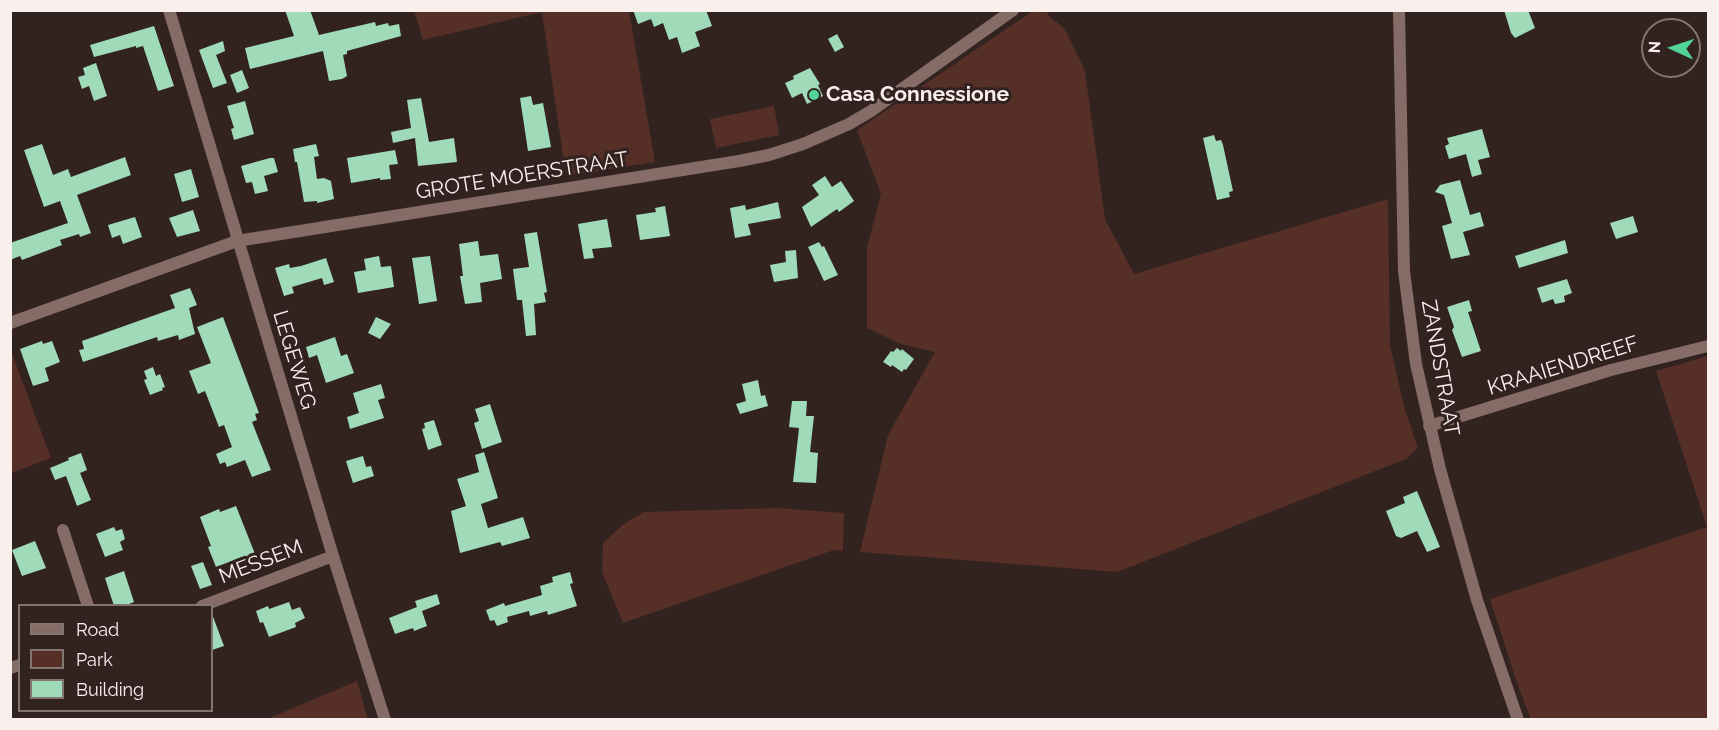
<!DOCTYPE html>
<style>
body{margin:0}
#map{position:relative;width:1719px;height:730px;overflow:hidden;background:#322320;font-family:Raleway,sans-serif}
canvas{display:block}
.frame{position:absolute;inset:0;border:12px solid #f9efed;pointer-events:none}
.legend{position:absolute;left:18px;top:604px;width:195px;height:108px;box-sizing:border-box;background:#322320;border:2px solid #827572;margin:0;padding:8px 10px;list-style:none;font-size:18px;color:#f9efed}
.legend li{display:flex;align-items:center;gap:12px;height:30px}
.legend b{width:30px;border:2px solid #827572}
.north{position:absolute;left:1641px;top:18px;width:60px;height:60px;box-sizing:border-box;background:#322320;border:2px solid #827572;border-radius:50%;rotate:273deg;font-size:16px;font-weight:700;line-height:24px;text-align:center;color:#f9efed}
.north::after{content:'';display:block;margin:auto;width:21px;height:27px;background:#52d397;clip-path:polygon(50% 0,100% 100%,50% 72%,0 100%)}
</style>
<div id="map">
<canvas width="1719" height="730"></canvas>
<div class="frame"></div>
<ul class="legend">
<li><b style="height:8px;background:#866c66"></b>Road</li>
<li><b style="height:16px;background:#562f27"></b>Park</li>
<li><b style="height:16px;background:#9fdbb9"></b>Building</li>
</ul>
<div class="north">N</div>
</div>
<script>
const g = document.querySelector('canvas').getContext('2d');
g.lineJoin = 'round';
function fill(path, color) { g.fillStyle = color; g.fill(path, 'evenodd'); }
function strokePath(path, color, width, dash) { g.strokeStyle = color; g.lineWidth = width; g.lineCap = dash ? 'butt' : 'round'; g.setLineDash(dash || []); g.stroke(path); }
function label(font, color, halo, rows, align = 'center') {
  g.font = font + ' Raleway,sans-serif'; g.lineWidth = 6; g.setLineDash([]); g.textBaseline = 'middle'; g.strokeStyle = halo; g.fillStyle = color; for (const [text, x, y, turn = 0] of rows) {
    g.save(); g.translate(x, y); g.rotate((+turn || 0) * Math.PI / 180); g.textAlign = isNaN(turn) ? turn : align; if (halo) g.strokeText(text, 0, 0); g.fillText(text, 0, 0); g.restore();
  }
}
fill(new Path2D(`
 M414,11H629L655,162L566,176L542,12L423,40Z
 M1033,11H1046L1049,16L1065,29L1085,71L1105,219L1134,274L1388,199L1390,345L1404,406L1418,448L1406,459L1117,572L860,552L888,435L935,352L901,344L867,328V247L881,194L857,130Z
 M774,106L779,135L716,148L710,119Z
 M10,348L51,458L11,473H10Z
 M1708,356V719H1531L1517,683L1490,599L1707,527L1656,371Z
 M776,508L844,513L843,551L834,550L623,623L602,572L603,543L624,524L644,512Z
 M357,681L368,719H267Z`), '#562f27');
fill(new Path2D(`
 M285,10H310L319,35L375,22L376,26L388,23L389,26L399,24L401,36L347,51V54L343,55L347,76L342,79L329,81L323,51L250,69L245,48L294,36Z
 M633,10H706L712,26L695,32L700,46L682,53L677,37L669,40L663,23L654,27L651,19L638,24Z
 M1504,10H1528L1535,28L1515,38L1511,33Z
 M154,26L174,86L158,91L143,46L136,48V46L94,57L90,45Z
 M837,34L844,47L835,52L828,39Z
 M223,41L225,51L216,55L227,83L213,88L199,50Z
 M96,63L107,96L94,101L89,86L82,89L78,77L85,75L83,68Z
 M810,68L820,84L818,85L823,96L807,104L802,93L792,98L785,83L794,79L793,76Z
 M242,70L249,88L237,93L230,75Z
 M531,96L533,105L543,103L551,147L528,151L520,98Z
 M421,98L429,142L454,138L457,162L418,166L415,138L393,143L391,132L411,128L407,100Z
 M245,101L254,134L234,140L231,129L234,128L227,106Z
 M1482,129L1490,157L1478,160L1482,174L1472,177L1466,154L1449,159L1445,146L1449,144L1447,138Z
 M1214,135L1216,141L1221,140L1223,145L1233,191L1229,192L1230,197L1217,200L1203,138Z
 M42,144L53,175L68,169L71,177L125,157L131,175L77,195L91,233L80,237L79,234L60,240L62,245L22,260L20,256L10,260V243L68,223L60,201L44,207L24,150Z
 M316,144L319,156L314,157L317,179L324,178L331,181L334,199L317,203V201L304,202L297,162H295L293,149Z
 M395,150L398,164L389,165L391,179L380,180V178L351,183L347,158Z
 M270,158H274L278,172L264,176L268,191L255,194L252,182L246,183L241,166Z
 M191,169L199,197L182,202L174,174Z
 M825,176L832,187L841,181L854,201L839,212L837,209L811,227L802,207L819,195L812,185Z
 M1460,180L1470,215L1480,212L1484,226L1463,232L1470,255L1451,259L1442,226L1452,223L1444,195L1435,192L1440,185Z
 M778,202L781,218L748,224L751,235L735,238L730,208L745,205L746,210Z
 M665,206L670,236L640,240L636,215L656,212L655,208Z
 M193,210L200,231L177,237L169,218Z
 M1633,216L1638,232L1616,239L1610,223Z
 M135,217L142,237L123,244L120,235L112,238L108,225Z
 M607,219L612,247L592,249L594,258L584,259L578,224Z
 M537,232L547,292L544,293L546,302L534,304L536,335L526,336L522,300H517L513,269L529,267L524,234Z
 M1565,240L1568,253L1519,268L1515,256Z
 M478,241L480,256L498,254L502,279L480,283L482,302L465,304L460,276H463L459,244Z
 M819,242L822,247L824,246L838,275L824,281L808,247Z
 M796,250L798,278L774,282L770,265L786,262L785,251Z
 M379,256L381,267L391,266L394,287L358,293L354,272L366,270L364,259Z
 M430,256L437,301L419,304L412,258Z
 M326,258L334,282L324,285L322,278L292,287L294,293L284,296L275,268L289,264L290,268L301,266Z
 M1567,279L1572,293L1564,296L1565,302L1555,304L1553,299L1542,303L1537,288Z
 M190,288L197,305L189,308L195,334L179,340L178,335L158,341L157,337L83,362L79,350L84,349L82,341L175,308L170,295Z
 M1469,300L1472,311L1468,312L1481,351L1462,357L1452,330L1454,327L1447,307Z
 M223,317L259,413L255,414L257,420L252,422L271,470L252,477L245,460L227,467L225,462L220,464L216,454L232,447L224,425L219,427L205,391L198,394L189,371L211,363L197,327Z
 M376,317L391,324L380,339L368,333Z
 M335,337L341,356L347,354L354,373L326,383L317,355L309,358L306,347Z
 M42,341L43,344L52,341L60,362L45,368L49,381L33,386L20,349Z
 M897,348L901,351L902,349L914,359L906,370L904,369L902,372L892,365L891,367L883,362L891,351L893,352Z
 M153,367L156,376L160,374L165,387L162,388L163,390L150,395L144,380L147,379L144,371Z
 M758,380L761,396L765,395L768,406L740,414L736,404L746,401L742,384Z
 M381,384L385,398L378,400L384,418L350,429L347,417L359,413L353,393Z
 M792,401H807L806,416H814L810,452L818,453L816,483L793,482L799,428L789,427Z
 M490,404L502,442L482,449L474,423L479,421L475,409Z
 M434,420L442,445L428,450L422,429L425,428L424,423Z
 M484,452L498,498L481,504L488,528L523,517L530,538L502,546L500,542L460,553L451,511L466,506L457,479L479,472L475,455Z
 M81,453L87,470L80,473L91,500L77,506L66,476L55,480L50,468L69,460L68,458Z
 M363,456L366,467L371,466L374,476L353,483L346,461Z
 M1417,491L1440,547L1427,552L1417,531L1401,538L1396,536L1386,511L1405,503L1403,497Z
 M236,506L257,559L245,564L242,557L216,567L208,547L211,546L200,517L219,509L220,512Z
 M114,527L116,531L122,529L125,539L120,542L123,550L105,557L96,534Z
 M35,541L46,568L22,576L12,550Z
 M203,562L212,585L200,589L191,566Z
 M124,571L134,602L124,606H114L105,578Z
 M570,572L573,583L570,584L577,606L548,615L547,611L530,616L529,611L507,617L508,622L497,626L494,620L490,621L486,610L504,603L505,606L542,595L540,586L553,582L552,577Z
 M437,594L440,604L422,611L427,626L414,631L413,628L395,634L389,618L417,607L415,601Z
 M289,602L292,610L300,607L305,618L295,623L296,627L269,637L263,622L260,623L256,611L268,606L269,609Z
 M212,614L224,646L212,650Z`), '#9fdbb9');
strokePath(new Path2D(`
 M169,10L333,556L385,720
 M1399,10L1404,271L1416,364L1440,469L1477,600L1518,720
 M10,323L237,241L739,161L769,155L803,144L849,124L871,111L1013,10
 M1429,426L1611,370L1708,346
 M63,530L88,606
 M202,606L333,556
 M10,668L20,665`), '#866c66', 12);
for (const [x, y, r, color] of [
 [814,95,6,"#52d397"]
]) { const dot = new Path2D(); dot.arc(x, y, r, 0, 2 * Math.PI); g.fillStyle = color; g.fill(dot); strokePath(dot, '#322320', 2); }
label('bold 21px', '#f9efed', '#322320', [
 ["Casa Connessione",826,95]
], 'left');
label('21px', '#f9efed', '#322320', [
 ["GROTE MOERSTRAAT",522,176,-9],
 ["LEGEWEG",294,360,73],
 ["KRAAIENDREEF",1563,366,-17],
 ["ZANDSTRAAT",1440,368,80],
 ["MESSEM",261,562,-21]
]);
</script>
